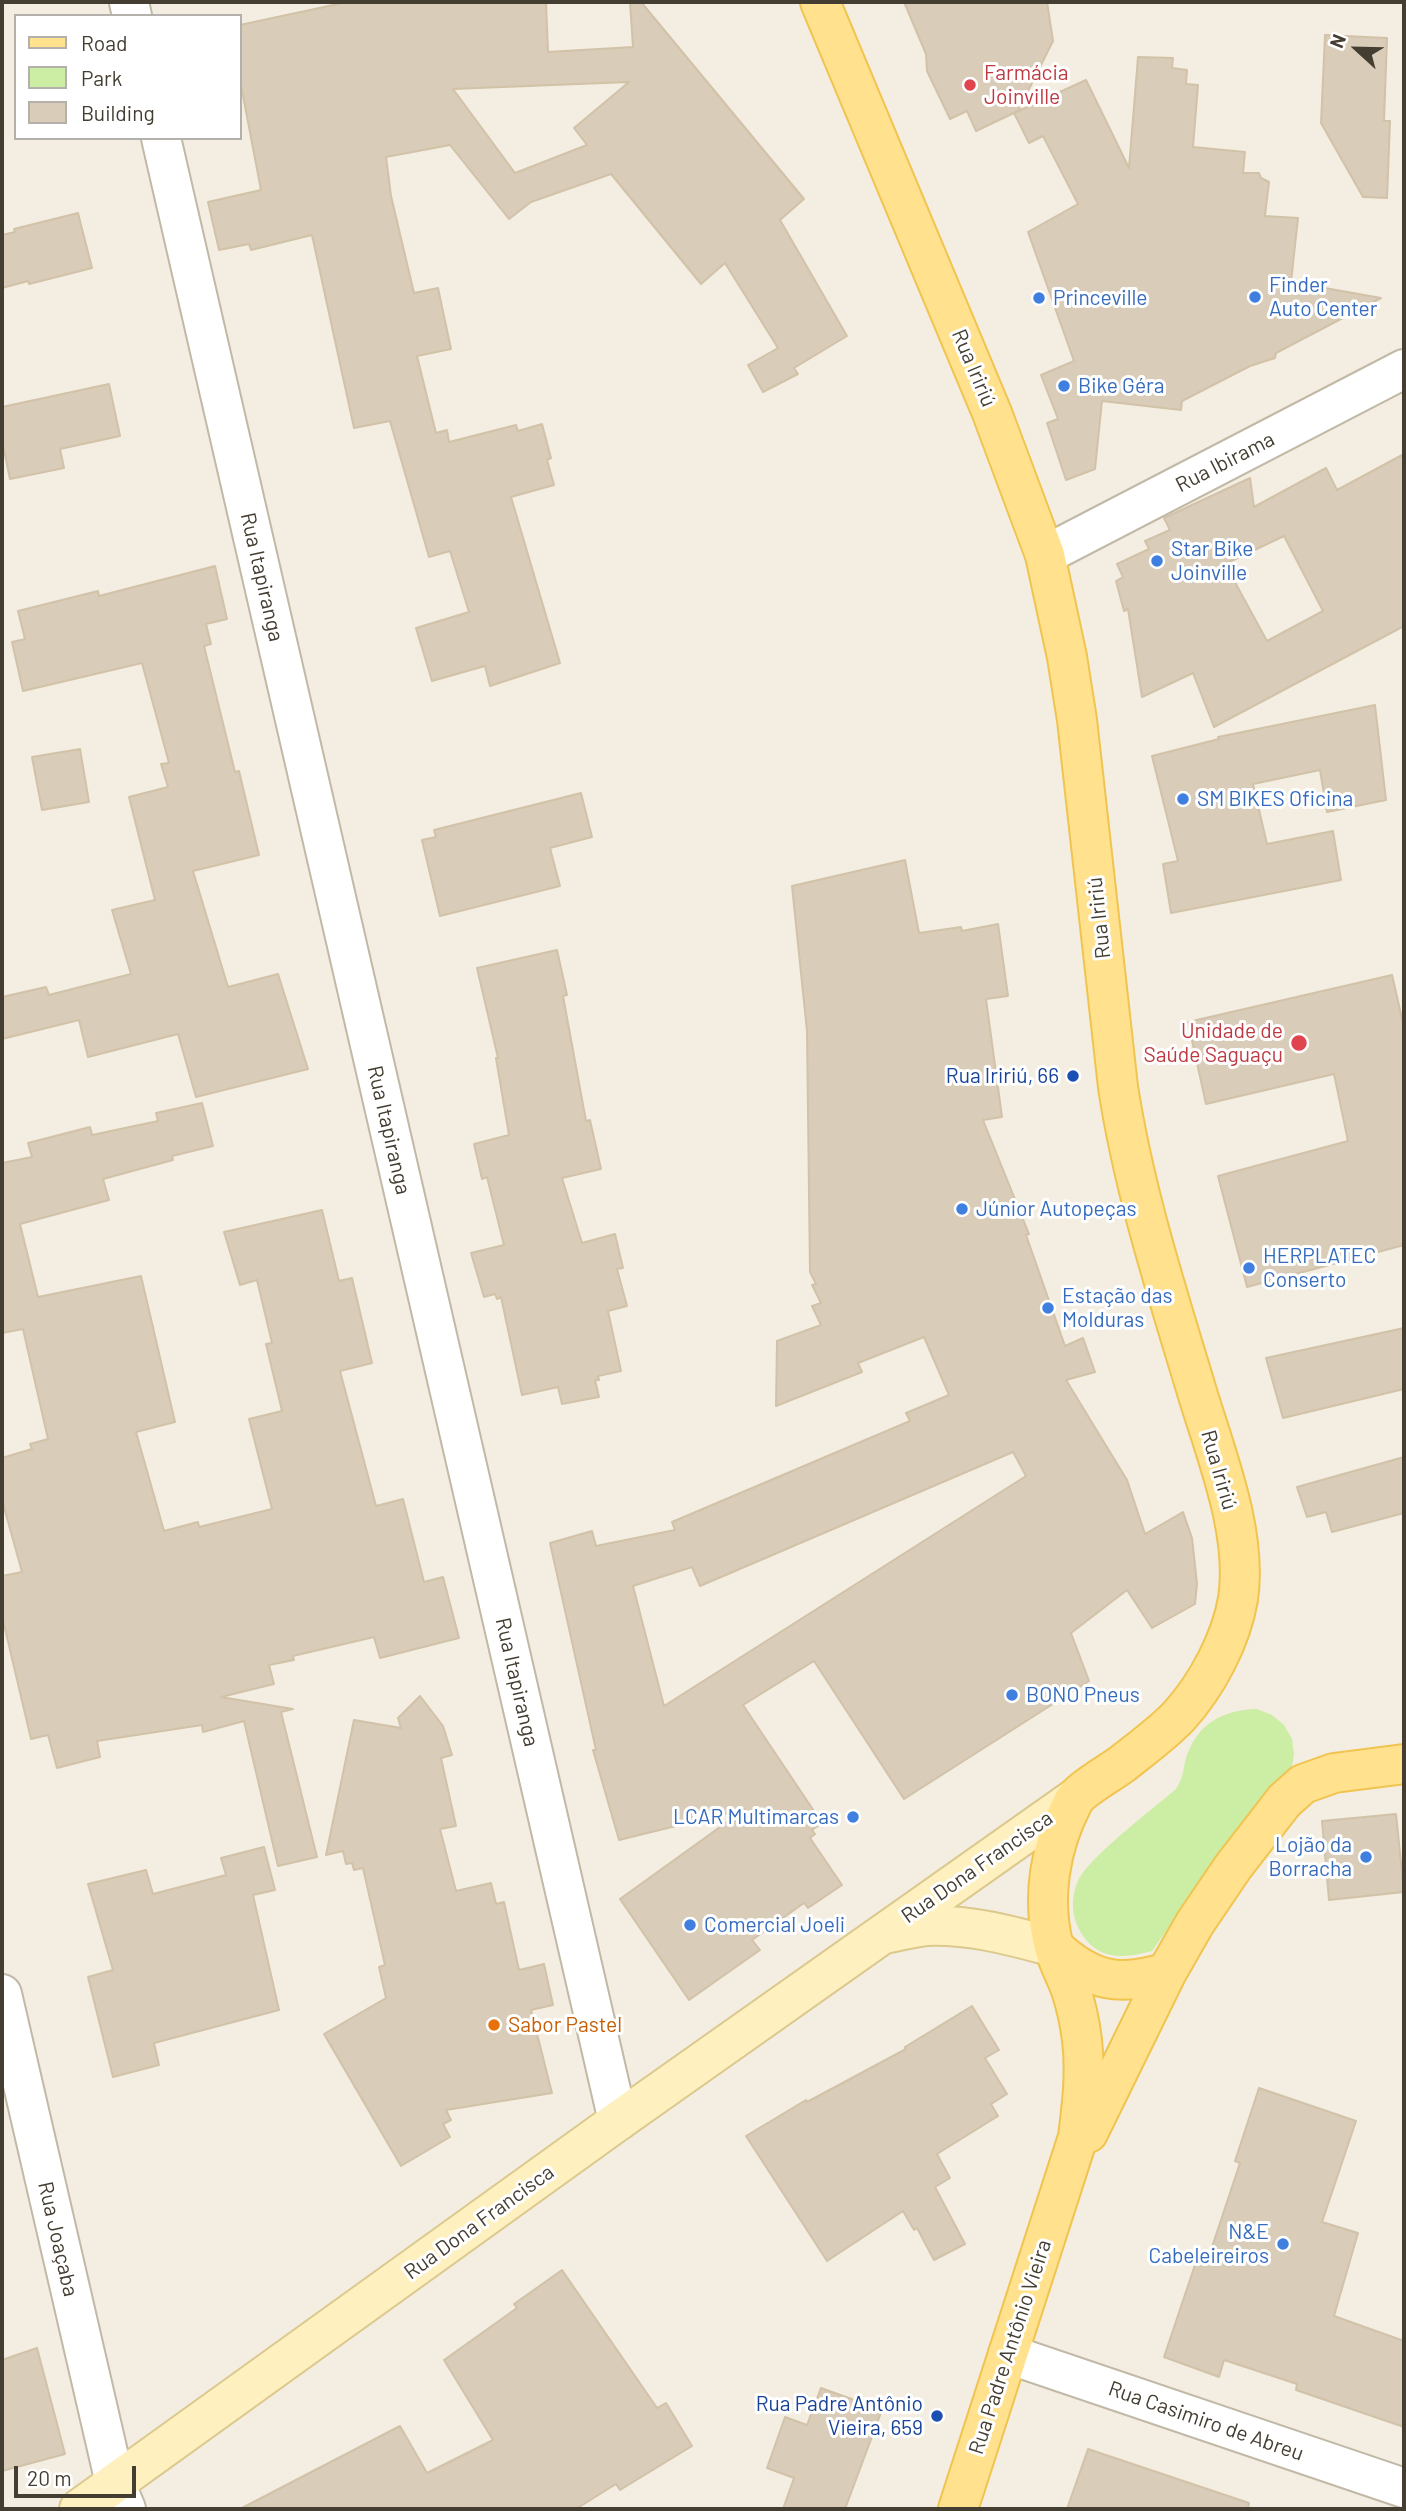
<!DOCTYPE html>
<meta charset="utf-8">
<style>
body{margin:0}
#map{position:relative;width:1406px;height:2511px;overflow:hidden;background:#f3eee1;font-family:Barlow,sans-serif}
canvas{display:block}
.frame{position:absolute;inset:0;border:4px solid #443d31;pointer-events:none}
.legend{position:absolute;left:14px;top:14px;width:228px;height:126px;box-sizing:border-box;background:#fff;border:2px solid #b4b1ad;margin:0;padding:9px 12px;list-style:none;font-size:21px;color:#443d31}
.legend li{display:flex;align-items:center;gap:14px;height:35px}
.legend b{width:35px;border:2px solid #b4b1ad}
.north{position:absolute;left:1322px;top:14px;width:70px;height:70px;-webkit-text-stroke:5px #fff;paint-order:stroke;rotate:292deg;font-size:19px;font-weight:700;line-height:28px;text-align:center;color:#443d31}
.north::after{content:'';display:block;margin:auto;width:24px;height:32px;background:#443d31;clip-path:polygon(50% 0,100% 100%,50% 72%,0 100%)}
.scale{position:absolute;left:14px;top:2466px;width:122px;height:32px;box-sizing:border-box;border:4px solid #443d31;border-top:0;padding-left:9px;font-size:21px;line-height:24px;white-space:nowrap;color:#443d31;-webkit-text-stroke:5px #fff;paint-order:stroke}
</style>
<div id="map">
<canvas width="1406" height="2511"></canvas>
<div class="frame"></div>
<ul class="legend">
<li><b style="height:9px;background:#ffe18e"></b>Road</li>
<li><b style="height:19px;background:#cbeda4"></b>Park</li>
<li><b style="height:19px;background:#d9ccb8"></b>Building</li>
</ul>
<div class="north">N</div>
<div class="scale">20 m</div>
</div>
<script>
const g = document.querySelector('canvas').getContext('2d');
g.lineJoin = 'round';
function fill(path, color) { g.fillStyle = color; g.fill(path, 'evenodd'); }
function strokePath(path, color, width, dash) { g.strokeStyle = color; g.lineWidth = width; g.lineCap = dash ? 'butt' : 'round'; g.setLineDash(dash || []); g.stroke(path); }
function label(font, color, halo, rows, align = 'center') {
  g.font = font + ' Barlow,sans-serif'; g.lineWidth = 6; g.setLineDash([]); g.textBaseline = 'middle'; g.strokeStyle = halo; g.fillStyle = color; for (const [text, x, y, turn = 0] of rows) {
    g.save(); g.translate(x, y); g.rotate((+turn || 0) * Math.PI / 180); g.textAlign = isNaN(turn) ? turn : align; if (halo) g.strokeText(text, 0, 0); g.fillText(text, 0, 0); g.restore();
  }
}
fill(new Path2D(`
 M1257,1709L1272,1715L1284,1725L1292,1739L1294,1755L1291,1771L1238,1832L1152,1951C1130,1957 1104,1961 1087,1941C1072,1924 1069,1901 1078,1881C1088,1858 1154,1808 1176,1789C1183,1779 1183,1770 1186,1758C1197,1724 1222,1710 1257,1709Z`), '#cbeda4');
const building = new Path2D(`
 M347,2H546L548,52L633,47L630,2H641L804,199L780,220L847,336L794,368L798,374L763,392L748,365L778,348L725,263L701,284L611,174L531,202L509,219L450,145L386,157L391,196L414,293L438,288L451,349L417,356L436,433L447,430L449,442L516,425L518,431L542,424L551,458L547,460L554,485L511,497L560,663L490,686L485,666L432,681L416,628L469,612L450,551L429,557L390,421L354,428L312,235L251,250L249,244L219,250L208,202L261,190L240,80V25ZM629,82L574,128L587,145L515,173L453,89Z
 M904,2H1047L1053,41L1018,111L976,131L967,111L950,119L927,71L926,54Z
 M1325,35L1387,38L1384,121H1390L1387,198L1363,197L1321,123Z
 M1138,57L1173,58L1172,68L1187,70L1186,84L1198,85L1193,147L1245,152L1243,173H1259L1261,178L1269,182L1265,216L1298,218L1291,282L1381,298L1276,353L1275,358L1250,366L1182,401L1181,410L1102,401L1095,469L1066,480L1047,423L1058,419L1041,375L1074,361L1028,232L1078,204L1043,136L1029,143L1014,113L1086,80L1129,168Z
 M78,213L92,268L29,284L28,281L2,288V235L15,232L14,229Z
 M109,384L120,436L60,449L64,468L10,479L2,440V407Z
 M1404,454V626L1214,727L1193,673L1142,697L1128,609L1124,611L1116,581L1123,577L1117,564L1149,549L1145,541L1170,530L1164,518L1250,478L1254,507L1326,468L1337,490ZM1284,536L1323,611L1267,641L1225,564Z
 M215,566L227,619L206,624L211,644L204,646L235,772L239,771L259,855L193,871L228,987L278,974L308,1069L196,1097L178,1034L88,1057L79,1020L2,1039V997L46,987L49,995L131,974L112,910L155,900L129,797L168,787L161,764L169,763L142,663L23,691L12,642L25,639L18,611L98,591L99,596Z
 M1375,705L1386,800L1327,812L1320,770L1253,784L1267,844L1333,831L1341,880L1171,913L1163,864L1178,861L1152,756L1219,739L1218,737Z
 M80,749L89,802L42,810L32,757Z
 M581,793L592,837L550,848L560,886L440,916L422,840L436,837L434,830Z
 M905,860L919,933L961,927L962,931L998,924L1008,996L986,999L1002,1117L983,1120L1029,1234L1026,1235L1065,1346L1083,1338L1095,1372L1066,1380L1127,1480L1145,1534L1183,1512L1192,1538L1197,1584L1195,1604L1152,1628L1127,1590L1071,1633L1089,1681L904,1799L814,1661L743,1705L822,1823L812,1830L815,1834L810,1838L842,1885L808,1908L804,1903L752,1940L760,1950L689,2000L620,1899L745,1809L619,1840L593,1750H596L550,1543L592,1531L596,1546L675,1530L672,1522L910,1421L906,1413L949,1395L924,1337L858,1363L862,1372L776,1406L777,1341L821,1325L812,1306L821,1303L812,1285L816,1284L810,1272L807,1031L792,886ZM1013,1452L1026,1476L664,1706L633,1586L692,1567L700,1586Z
 M557,950L567,995L563,996L586,1121L590,1120L601,1169L562,1178L582,1243L615,1234L623,1268L617,1269L627,1306L608,1311L621,1371L598,1376L599,1380H595L599,1397L562,1404L558,1387L522,1395L501,1297L497,1299L495,1294L484,1297L471,1253L504,1245L487,1177L482,1179L474,1144L509,1135L496,1058H498L477,968Z
 M1392,975L1404,1027V1245L1247,1287L1218,1176L1348,1141L1334,1074L1206,1104L1188,1022Z
 M202,1103L213,1146L172,1156L173,1160L103,1179L109,1200L20,1224L38,1297L141,1276L175,1422L136,1432L164,1531L198,1522L199,1527L272,1509L249,1419L282,1411L266,1344L272,1343L257,1280L240,1285L224,1232L322,1210L339,1281L352,1278L372,1363L340,1371L376,1506L403,1499L424,1582L443,1577L459,1638L380,1658L374,1637L293,1656L294,1660L269,1665L274,1684L221,1697L293,1709L281,1712L317,1857L278,1866L244,1721L203,1732L202,1725L97,1741L100,1757L57,1768L48,1735L31,1739L2,1616V1576L22,1572L2,1500V1458L32,1449L30,1444L48,1439L23,1329L2,1333V1163L32,1157L28,1143L90,1127L92,1135L158,1121L156,1113Z
 M1404,1328V1389L1283,1418L1266,1358Z
 M1404,1457V1513L1332,1532L1326,1512L1307,1517L1297,1487Z
 M420,1696L443,1726L452,1755L441,1758L456,1826L440,1829L456,1891L491,1883L496,1904L504,1902L519,1970L544,1964L553,2005L531,2010L552,2093L446,2110L451,2120L443,2124L450,2137L401,2166L324,2034L386,1998L379,1967L385,1965L363,1868L354,1870L352,1863L346,1864L343,1851L326,1855L354,1720L401,1728L398,1718Z
 M1396,1814L1404,1892L1329,1900L1322,1821Z
 M264,1847L275,1890L253,1895L279,2010L154,2043L159,2065L113,2077L88,1977L113,1970L88,1884L146,1870L153,1894L226,1875L221,1858Z
 M972,2006L999,2050L985,2058L1007,2094L991,2104L998,2116L937,2154L950,2178L935,2187L965,2244L934,2260L917,2228L914,2230L903,2211L827,2261L746,2136L806,2100L807,2102L906,2049L905,2047Z
 M1259,2088L1356,2121L1322,2222L1358,2233L1334,2316L1404,2341V2427L1296,2390L1297,2384L1224,2360L1219,2377L1164,2357L1199,2253L1209,2256L1240,2163L1235,2161Z
 M562,2270L657,2408L666,2403L692,2446L620,2490L616,2484L576,2509H240L400,2426L427,2473L493,2440L444,2360L517,2308L514,2304Z
 M37,2348L65,2454L2,2471V2360Z
 M821,2388L882,2410L845,2509H783L794,2478L767,2468L785,2417L807,2425Z
 M1088,2449L1249,2503L1248,2509H1067Z`);
fill(building, '#d9ccb8');
strokePath(building, '#d1c2a8', 2);
const minor = new Path2D(`
 M129,2L132,16
 M161,138L618,2121
 M2,1994L115,2483L126,2509
 M1008,2354L1404,2488`);
const tertiary = new Path2D(`
 M1045,555L1404,369`);
const secondary = new Path2D(`
 M889,1933C901,1931 914,1927 926,1926C971,1924 1012,1936 1054,1947
 M79,2509L618,2121L1074,1799`);
const primary = new Path2D(`
 M820,2L992,413L1045,555L1067,657L1077,720L1118,1087C1134,1191 1167,1292 1197,1392C1216,1455 1248,1533 1238,1599C1231,1640 1207,1685 1179,1716C1163,1733 1141,1749 1122,1764C1110,1773 1079,1790 1073,1802C1050,1846 1041,1899 1054,1947C1058,1962 1066,1976 1071,1990C1076,2005 1080,2024 1082,2040C1086,2073 1082,2105 1078,2137L958,2509
 M1054,1947C1091,1982 1120,1987 1167,1972
 M1088,2133L1167,1972L1195,1923L1233,1867L1284,1801L1303,1784L1334,1773L1404,1764`);
strokePath(minor, '#c1b9a6', 42);
strokePath(tertiary, '#c1b9a6', 42);
strokePath(secondary, '#dbc88c', 42);
strokePath(primary, '#f1c450', 42);
strokePath(minor, '#fff', 38);
strokePath(tertiary, '#fff', 38);
strokePath(secondary, '#fff0bf', 38);
strokePath(primary, '#ffe18e', 38);
for (const [x, y, r, color] of [
 [970,85,7,"#e0444e"],
 [1255,297,7,"#3f7fe0"],
 [1039,298,7,"#3f7fe0"],
 [1064,386,7,"#3f7fe0"],
 [1157,561,7,"#3f7fe0"],
 [1183,799,7,"#3f7fe0"],
 [1299,1043,9,"#e0444e"],
 [1073,1076,7,"#1a4fb4"],
 [962,1209,7,"#3f7fe0"],
 [1249,1268,7,"#3f7fe0"],
 [1048,1308,7,"#3f7fe0"],
 [1012,1695,7,"#3f7fe0"],
 [853,1817,7,"#3f7fe0"],
 [1366,1857,7,"#3f7fe0"],
 [690,1925,7,"#3f7fe0"],
 [494,2025,7,"#e8710a"],
 [1283,2244,7,"#3f7fe0"],
 [937,2416,7,"#1a4fb4"]
]) { const dot = new Path2D(); dot.arc(x, y, r, 0, 2 * Math.PI); g.fillStyle = color; g.fill(dot); strokePath(dot, '#fff', 2.5); }
label('21px', '#be3a42', '#fff', [
 ["Farmácia",984,73],
 ["Joinville",984,97],
 ["Unidade de",1283,1031,"right"],
 ["Saúde Saguaçu",1283,1055,"right"]
], 'left');
label('21px', '#366cbe', '#fff', [
 ["Finder",1269,285],
 ["Auto Center",1269,309],
 ["Princeville",1053,298],
 ["Bike Géra",1078,386],
 ["Star Bike",1171,549],
 ["Joinville",1171,573],
 ["SM BIKES Oficina",1197,799],
 ["Júnior Autopeças",976,1209],
 ["HERPLATEC",1263,1256],
 ["Conserto",1263,1280],
 ["Estação das",1062,1296],
 ["Molduras",1062,1320],
 ["BONO Pneus",1026,1695],
 ["LCAR Multimarcas",839,1817,"right"],
 ["Lojão da",1352,1845,"right"],
 ["Borracha",1352,1869,"right"],
 ["Comercial Joeli",704,1925],
 ["N&E",1269,2232,"right"],
 ["Cabeleireiros",1269,2256,"right"]
], 'left');
label('21px', '#443d31', '#fff', [
 ["Rua Iririú",974,368,67],
 ["Rua Ibirama",1225,462,-27],
 ["Rua Itapiranga",262,577,77],
 ["Rua Iririú",1099,918,-96],
 ["Rua Itapiranga",389,1130,77],
 ["Rua Iririú",1219,1470,74],
 ["Rua Itapiranga",517,1682,77],
 ["Rua Dona Francisca",977,1867,-35],
 ["Rua Dona Francisca",479,2222,-36],
 ["Rua Joaçaba",58,2239,77],
 ["Rua Padre Antônio Vieira",1010,2347,-72],
 ["Rua Casimiro de Abreu",1206,2421,19]
]);
label('21px', '#164399', '#fff', [
 ["Rua Iririú, 66",1059,1076],
 ["Rua Padre Antônio",923,2404],
 ["Vieira, 659",923,2428]
], 'right');
label('21px', '#c56008', '#fff', [
 ["Sabor Pastel",508,2025]
], 'left');
</script>
